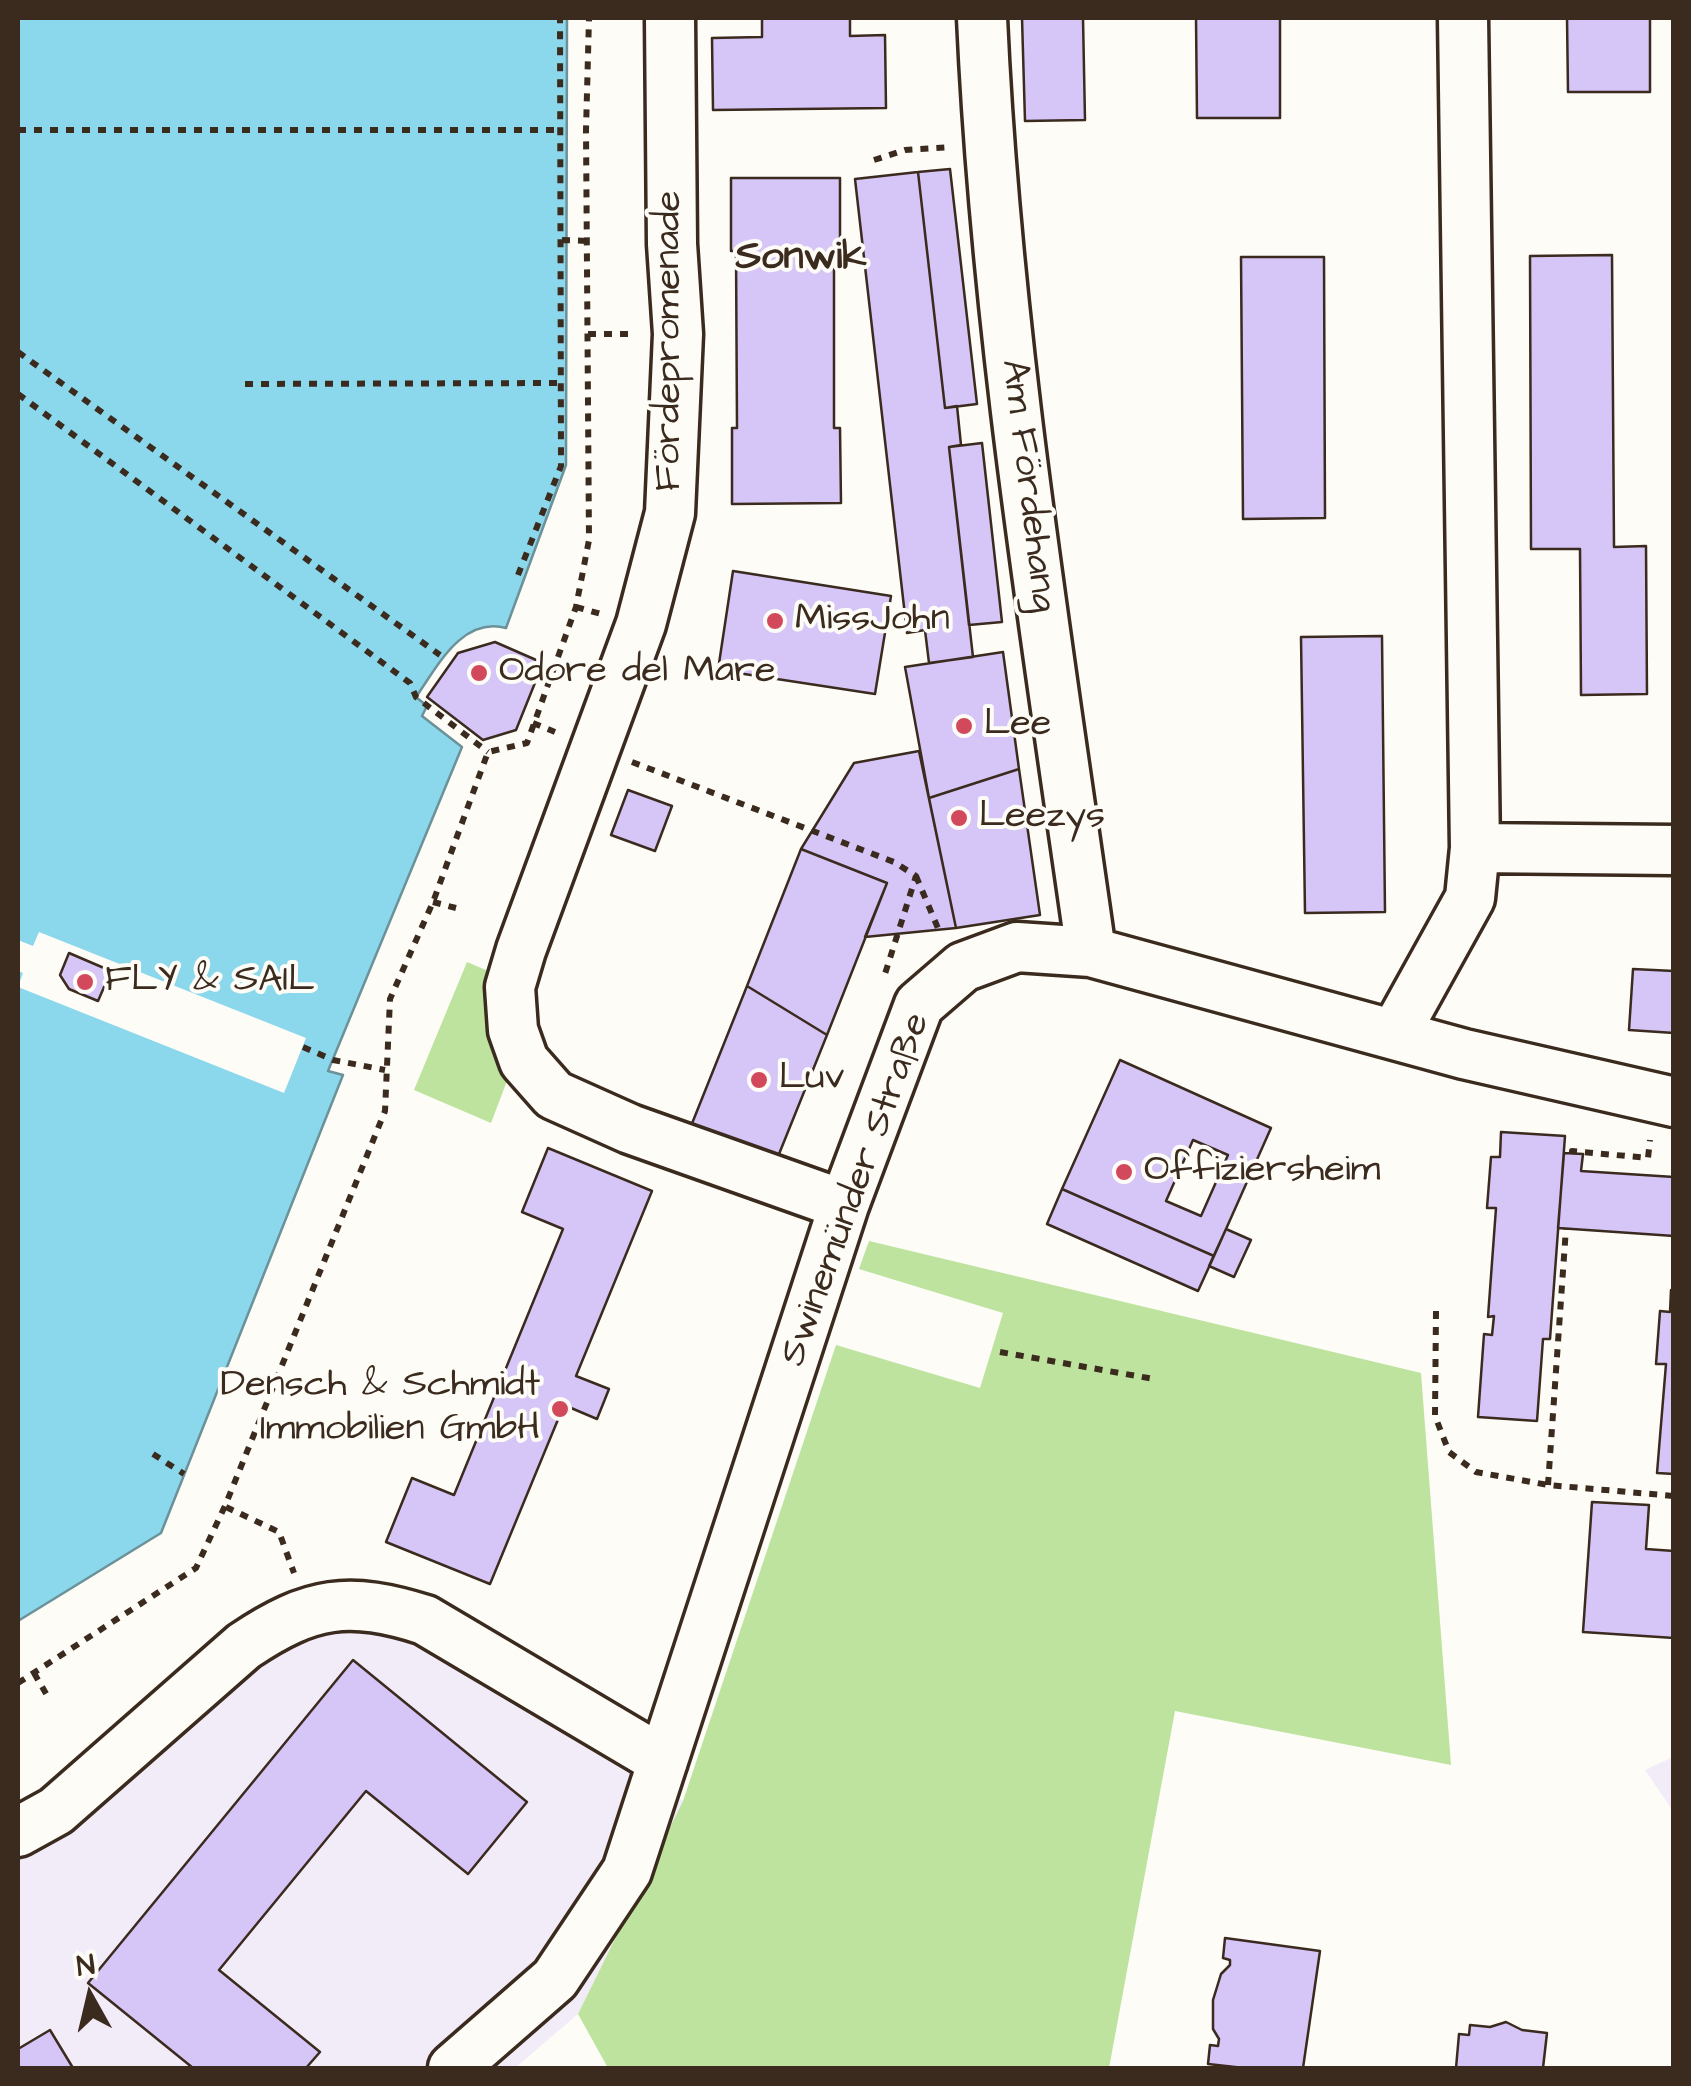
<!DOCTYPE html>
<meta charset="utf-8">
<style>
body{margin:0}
#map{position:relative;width:1691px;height:2086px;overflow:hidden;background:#fdfcf7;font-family:"Architects Daughter",sans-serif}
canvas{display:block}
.frame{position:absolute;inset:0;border:20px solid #3b2a1e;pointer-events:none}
.north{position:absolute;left:40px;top:1946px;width:100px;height:100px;-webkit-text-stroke:8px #fdfcf7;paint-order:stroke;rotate:352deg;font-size:28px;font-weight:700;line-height:40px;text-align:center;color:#3b2a1e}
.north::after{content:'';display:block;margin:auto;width:35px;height:45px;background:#3b2a1e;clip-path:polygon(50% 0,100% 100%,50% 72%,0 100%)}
</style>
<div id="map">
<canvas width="1691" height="2086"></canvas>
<div class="frame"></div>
<div class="north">N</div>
</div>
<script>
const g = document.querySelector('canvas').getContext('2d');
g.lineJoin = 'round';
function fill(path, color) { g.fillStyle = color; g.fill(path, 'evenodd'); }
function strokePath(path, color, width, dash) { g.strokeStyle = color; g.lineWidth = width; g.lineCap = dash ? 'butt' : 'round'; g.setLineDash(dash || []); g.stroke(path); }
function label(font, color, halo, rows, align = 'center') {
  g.font = font + ' "Architects Daughter",sans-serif'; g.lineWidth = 8; g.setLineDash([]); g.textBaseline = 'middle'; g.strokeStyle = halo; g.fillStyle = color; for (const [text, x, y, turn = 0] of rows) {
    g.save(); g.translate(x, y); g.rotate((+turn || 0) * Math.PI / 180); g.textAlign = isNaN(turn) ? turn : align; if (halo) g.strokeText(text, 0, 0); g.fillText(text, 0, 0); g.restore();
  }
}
fill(new Path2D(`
 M340,1623L383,1627L683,1801L578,2014L515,2068H18V1855L54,1840L249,1667L299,1635Z
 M1673,1757V1811L1645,1770Z`), '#f1ecf7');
fill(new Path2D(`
 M467,962L493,973L510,1073L491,1123L414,1090Z
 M869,1241L1421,1373L1451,1765L1175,1711L1109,2068H608L578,2014L683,1801L836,1345L980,1388L1003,1313L859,1269Z`), '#bde39e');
const water = new Path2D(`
 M18,18H567L566,465L506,628C462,616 437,667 416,697L427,706L422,716L462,747L328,1071L343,1075L161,1533L18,1621Z`);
fill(water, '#8bd7eb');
strokePath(water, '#6b9299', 2.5);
fill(new Path2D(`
 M39,932L306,1038L284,1093L18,987L23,973L18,971V940L33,946Z`), '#fdfcf7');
const building = new Path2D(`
 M762,18H850V36L885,35L886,108L713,110L712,38L762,37Z
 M1022,18H1083L1085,120L1025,121Z
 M1196,18H1280V118H1197Z
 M1567,18H1650V92H1568Z
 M950,169L977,404L945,408L918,172Z
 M918,172L945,408L957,406L961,445L949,447L973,657L929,663L925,630L907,633L855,179Z
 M731,178H840V251H834V428H840L841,503L732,504V428H737L736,251H731Z
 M1612,255L1614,547L1646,546L1647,694L1581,695L1580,549H1531L1530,256Z
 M1241,257H1324L1325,518L1243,519Z
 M982,443L1002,622L969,625L949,447Z
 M733,571L891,596L875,694L718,670Z
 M1382,636L1385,912L1305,913L1301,637Z
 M495,642L543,663L516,730L483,740L427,697L458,653Z
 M1003,652L1019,769L929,798L905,667Z
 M919,751L956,928L865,937L887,883L801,849L854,763Z
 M1019,769L1040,915L956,928L929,798Z
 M628,790L672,806L655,851L611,835Z
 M801,849L887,883L827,1035L747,986Z
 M69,953L111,971L98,1001L69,989L60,975Z
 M1633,969L1674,971V1033L1629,1030Z
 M747,986L827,1035L777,1159L691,1126Z
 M1120,1060L1271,1128L1214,1256L1062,1189ZM1193,1140L1228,1155L1201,1216L1166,1201Z
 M1501,1132L1565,1136L1550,1339H1543L1537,1421L1478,1417L1484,1334L1492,1335L1494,1316L1488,1317L1496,1208H1487L1491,1157H1500Z
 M548,1148L652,1191L576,1376L609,1389L597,1419L564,1405L490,1584L386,1542L412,1478L454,1495L563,1229L522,1212Z
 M1564,1153L1583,1154L1581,1171L1674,1177V1236L1558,1228Z
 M1062,1189L1214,1256L1198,1291L1047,1224Z
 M1226,1229L1251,1240L1234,1277L1209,1266Z
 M1671,1290H1674V1474L1657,1473L1666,1364H1656L1660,1311L1670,1312Z
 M1592,1502L1649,1505L1646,1549L1674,1551V1638L1583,1632Z
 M353,1660L527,1802L468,1874L366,1791L219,1970L320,2052L306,2068H193L88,1983Z
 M1225,1938L1320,1951L1303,2068H1244L1208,2064L1210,2045L1218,2046L1219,2039L1213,2029V2000L1221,1974L1230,1965V1960L1223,1958Z
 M1506,2022L1522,2030L1547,2033L1543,2068H1456L1459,2034L1469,2035L1470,2025L1490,2027Z
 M50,2030L73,2068H18V2049Z`);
fill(building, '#d6c5f7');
strokePath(building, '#3b2a1e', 2.5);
const minor = new Path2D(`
 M670,18L672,244L678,334L670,513L641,624L521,950L510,987L513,1030L524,1061L554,1095L630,1129L844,1205
 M982,18C996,331 1047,641 1091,952
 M1475,848L1674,850
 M1394,1035L1470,898L1475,848L1463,18
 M18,1832L56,1811L244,1646C311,1601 349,1596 425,1620L663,1761
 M453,2068L555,1979L627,1871L844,1205L919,1005L963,967L1017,947L1091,952L1464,1054L1674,1102`);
strokePath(minor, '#3b2a1e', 55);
strokePath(new Path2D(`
 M18,130H561
 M874,160L905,150L951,147
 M562,240L589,241
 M588,334H636
 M18,352L440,655
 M245,384L559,383
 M18,394L410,683L416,697L488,752
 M518,575L561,466L560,18
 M576,607L601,614
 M533,723L555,732
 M632,762L894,862L916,876L884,977
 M916,876L940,933
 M433,902L456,908
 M303,1047L333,1060L385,1070
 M1572,1154V1151L1648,1158L1650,1140
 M1436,1311L1435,1416L1449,1452L1476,1472L1548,1485L1674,1496
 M1000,1352L1154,1379
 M153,1454L184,1474
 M1548,1485L1566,1228
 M226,1507L279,1532L294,1573
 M34,1673L48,1697
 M18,1683L196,1568L225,1506L385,1111L390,999L433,902L488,752L527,743L576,607L589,540L586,130L589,18`), '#3b2a1e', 6, [8, 8]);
strokePath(minor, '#fdfcf7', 48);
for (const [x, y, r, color] of [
 [775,621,10,"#d1495b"],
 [479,673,10,"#d1495b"],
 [964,726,10,"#d1495b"],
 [959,818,10,"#d1495b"],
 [85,982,10,"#d1495b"],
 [759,1080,10,"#d1495b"],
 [1124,1172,10,"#d1495b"],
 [560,1409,10,"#d1495b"]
]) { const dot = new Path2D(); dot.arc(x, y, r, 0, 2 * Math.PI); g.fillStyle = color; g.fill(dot); strokePath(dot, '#fdfcf7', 4); }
label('38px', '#3b2a1e', '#fdfcf7', [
 ["Fördepromenade",671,341,-90],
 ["Am Fördehang",1027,486,83],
 ["Swinemünder Straße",857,1190,-70]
]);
label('38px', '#3b2a1e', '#fdfcf7', [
 ["MissJohn",795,621],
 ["Odore del Mare",499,673],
 ["Lee",984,726],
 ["Leezys",979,818],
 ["FLY & SAIL",105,982],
 ["Luv",779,1080],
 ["Offiziersheim",1144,1172],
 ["Densch & Schmidt",540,1387,"right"],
 ["Immobilien GmbH",540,1431,"right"]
], 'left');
label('bold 40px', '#3b2a1e', '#fdfcf7', [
 ["Sonwik",801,260]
]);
</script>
